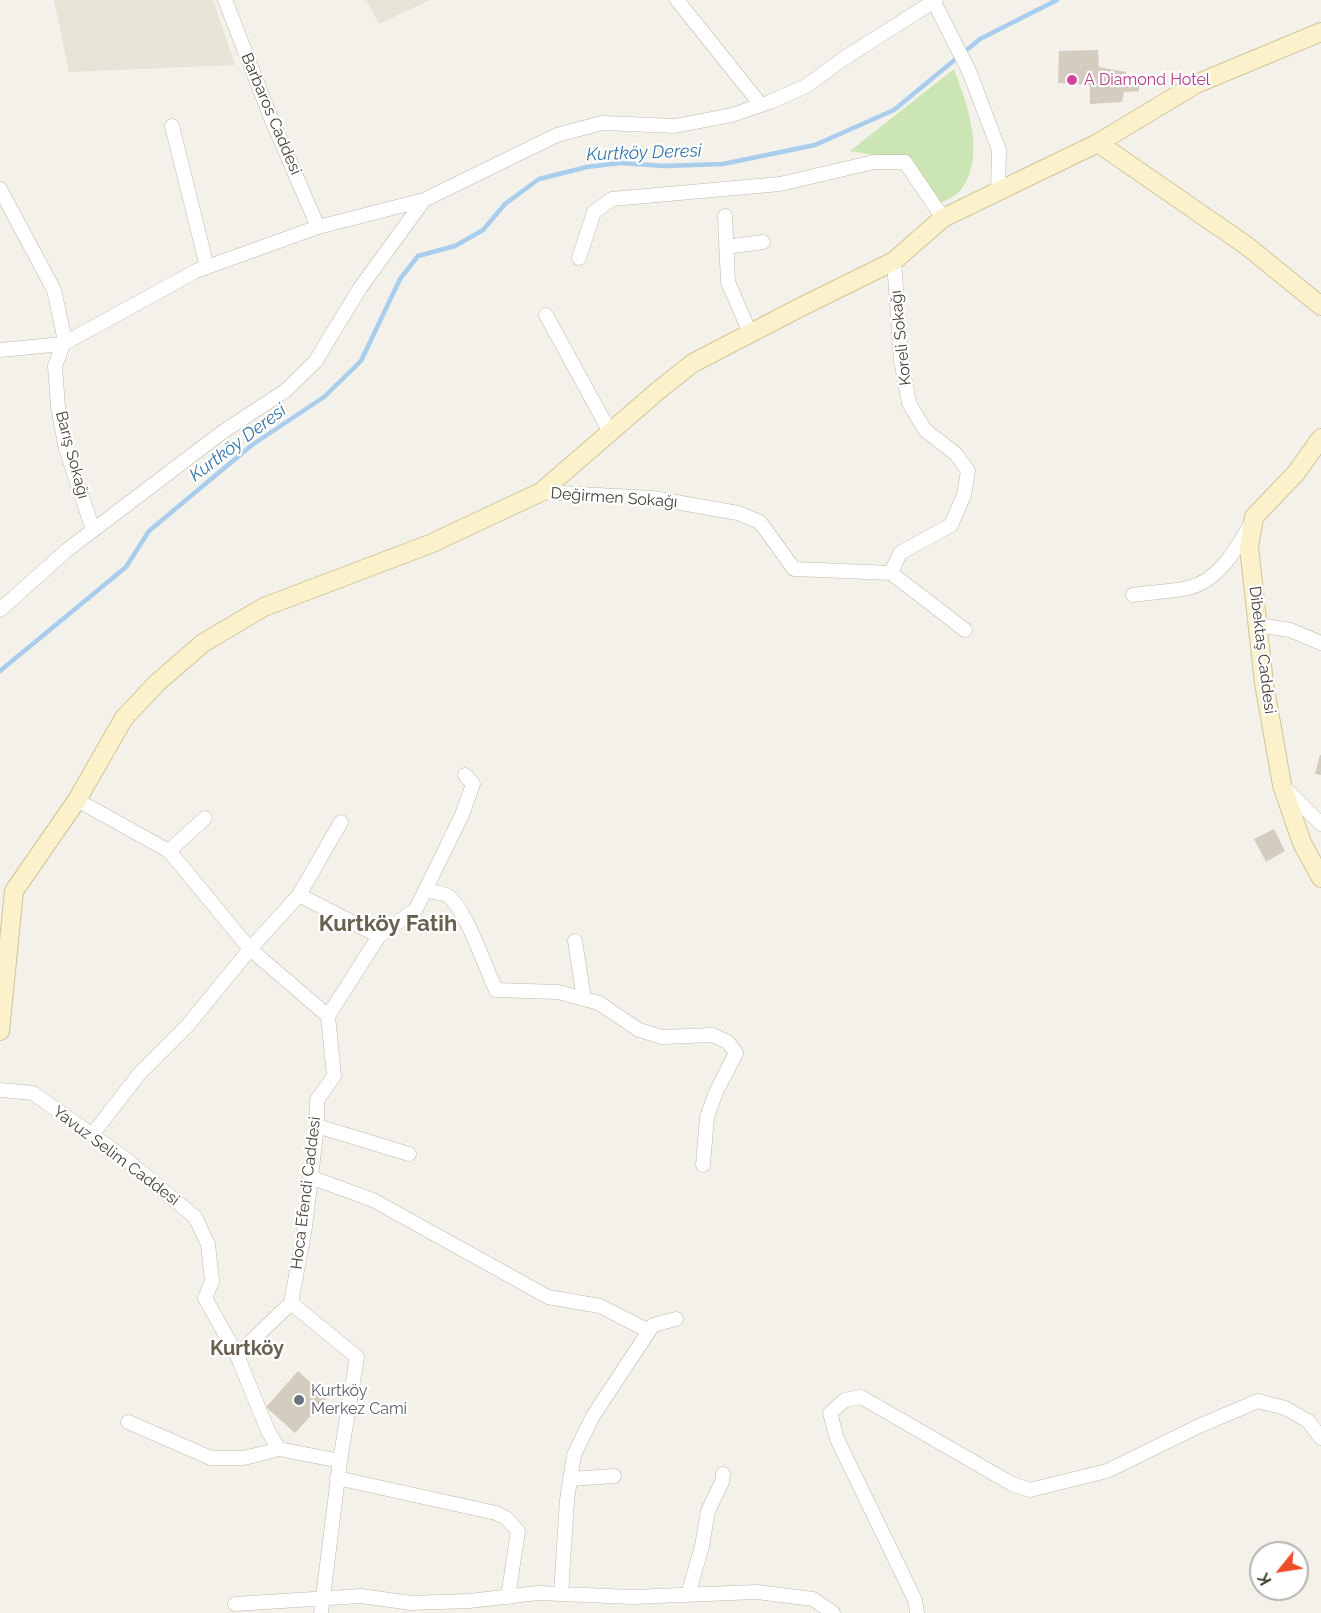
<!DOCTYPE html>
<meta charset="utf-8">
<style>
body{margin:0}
#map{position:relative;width:1321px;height:1613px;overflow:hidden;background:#f3f1e9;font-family:Raleway,sans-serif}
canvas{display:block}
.north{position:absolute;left:1249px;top:1541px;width:60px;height:60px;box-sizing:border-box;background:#fff;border:2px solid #b5b3af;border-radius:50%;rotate:240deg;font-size:16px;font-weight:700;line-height:24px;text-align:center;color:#464138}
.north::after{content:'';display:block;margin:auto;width:21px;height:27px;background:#ed4e26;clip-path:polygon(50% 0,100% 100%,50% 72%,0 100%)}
</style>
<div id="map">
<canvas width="1321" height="1613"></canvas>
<div class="north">K</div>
</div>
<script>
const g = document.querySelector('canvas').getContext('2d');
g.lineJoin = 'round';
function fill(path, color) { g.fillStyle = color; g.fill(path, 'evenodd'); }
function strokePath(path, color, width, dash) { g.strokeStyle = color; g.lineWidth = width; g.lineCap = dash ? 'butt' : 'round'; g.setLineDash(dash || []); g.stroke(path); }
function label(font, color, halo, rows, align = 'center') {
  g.font = font + ' Raleway,sans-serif'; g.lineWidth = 4.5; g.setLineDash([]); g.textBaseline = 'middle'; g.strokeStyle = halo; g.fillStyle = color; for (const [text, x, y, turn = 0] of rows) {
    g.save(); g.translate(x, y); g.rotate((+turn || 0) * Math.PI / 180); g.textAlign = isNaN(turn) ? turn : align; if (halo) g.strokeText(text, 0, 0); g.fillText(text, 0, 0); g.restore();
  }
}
fill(new Path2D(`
 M54,0H213L235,65L69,72Z
 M366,0H430L379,24Z`), '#e7e3d7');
fill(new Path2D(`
 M954,69C967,104 986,154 962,188C957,196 947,200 938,204L892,158L850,151Z`), '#cce5b4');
strokePath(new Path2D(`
 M0,671L126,567L149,531L252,445L324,397L361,361L400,279L418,256L455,246L483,230L505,204L539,179L587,167L620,163L664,166L723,164L815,145L894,110L980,39L1057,0`), '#a9cdec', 4.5);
fill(new Path2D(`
 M1098,50L1099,67L1126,72V79L1139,81V91L1124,92L1122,102L1090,104V85L1058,83L1059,51Z
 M1320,755H1321V775L1315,774Z
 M1274,829L1285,851L1266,862L1254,839Z
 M298,1371L327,1398L295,1433L266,1407Z`), '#d4cdbf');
const street = new Path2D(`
 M225,0L271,118L318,227
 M677,0L761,105
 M933,0L969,71L999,150L998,192
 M172,126L207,267
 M0,189L54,290L64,336L63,344L55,366L58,407L66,449L93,530
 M725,216L728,282L750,333
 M726,247L763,242
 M579,258L594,212L612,199L780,184L874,162H905L943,218
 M546,315L610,432
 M0,350L63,344L196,271L318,227L424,200
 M541,492L653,498L738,513L760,522L794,569L891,573L965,630
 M891,573L900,553L951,525L964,495L968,471L956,454L925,430L909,403L901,360L894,261
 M1133,595C1151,592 1170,592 1188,588C1218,581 1235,551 1249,527
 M0,610L67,550L224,431L285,391L315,362L360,288L424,200L557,135L602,123L675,126L732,115L770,102L806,86L843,59L936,0
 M1258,625L1290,630L1321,643
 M1284,787L1321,824
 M77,800L169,851L250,949L328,1016L334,1076L317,1100V1126L305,1227L291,1303L357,1357L340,1461
 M341,822L299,895L379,936
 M169,851L205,818
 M425,891C432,892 442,892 448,896C466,909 485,967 496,990L558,992L599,1003L639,1030L662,1037L713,1035L728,1042L736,1053L716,1092L707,1117L703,1165
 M575,941L584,999
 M328,1016L379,936L416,909L462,815L473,784L465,775
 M0,1090L33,1093L123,1157L195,1217L208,1244L212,1281L205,1298L237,1355L268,1431L279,1449L340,1461L321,1613
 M317,1126L409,1154
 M92,1135L139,1074L188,1025L250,949L299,895
 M310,1177L373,1200L548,1297L600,1306L649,1331
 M237,1355L291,1303
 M128,1422L211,1458H244L279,1449
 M337,1478L496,1513L506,1518L518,1531L508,1597
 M570,1479L614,1476
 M561,1594L567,1500L574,1455L593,1416L653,1325L676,1319
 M688,1595L702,1546L708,1511L722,1482L723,1474
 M235,1604L361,1596L411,1603L469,1601L538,1593L632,1597L757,1592L813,1599L833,1613
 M917,1613L915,1600L837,1439L830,1413L845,1400L861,1397L1012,1484L1030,1490L1107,1471L1199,1426L1258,1401L1285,1408L1308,1421L1321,1438`);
const secondary = new Path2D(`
 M1098,143L1196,84L1321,32
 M1321,438L1296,473L1254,517L1249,547L1264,683L1282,785L1302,843L1321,878
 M0,1031L14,891L77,800L124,718L157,683L203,643L264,607L430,544L541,492L660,389L693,363L799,308L894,261L943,218L1098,143L1247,246L1321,306`);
strokePath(street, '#beb9ac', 15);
strokePath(secondary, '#d0c59b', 20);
strokePath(street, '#fff', 14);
strokePath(secondary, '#fbf2cb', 18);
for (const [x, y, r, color] of [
 [1072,80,6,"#d1479c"],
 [299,1400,6,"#6b7280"]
]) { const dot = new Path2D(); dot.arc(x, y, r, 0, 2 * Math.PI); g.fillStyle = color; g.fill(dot); strokePath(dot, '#fff', 2); }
label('16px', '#b23c85', '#fff', [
 ["A Diamond Hotel",1084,80]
], 'left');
label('16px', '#464138', '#fff', [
 ["Barbaros Caddesi",271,114,67],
 ["Koreli Sokağı",901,338,-96],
 ["Barış Sokağı",72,455,75],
 ["Değirmen Sokağı",614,498,4],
 ["Dibektaş Caddesi",1262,650,83],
 ["Yavuz Selim Caddesi",116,1156,37],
 ["Hoca Efendi Caddesi",306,1193,-83]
]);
label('16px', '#5b616d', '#fff', [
 ["Kurtköy",311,1391],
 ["Merkez Cami",311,1409]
], 'left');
label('italic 18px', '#3775ac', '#fff', [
 ["Kurtköy Deresi",644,153,-2],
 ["Kurtköy Deresi",238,443,-37]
]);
label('bold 20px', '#69604f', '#fff', [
 ["Kurtköy",247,1349]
]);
label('bold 22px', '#69604f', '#fff', [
 ["Kurtköy Fatih",388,924]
]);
</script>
